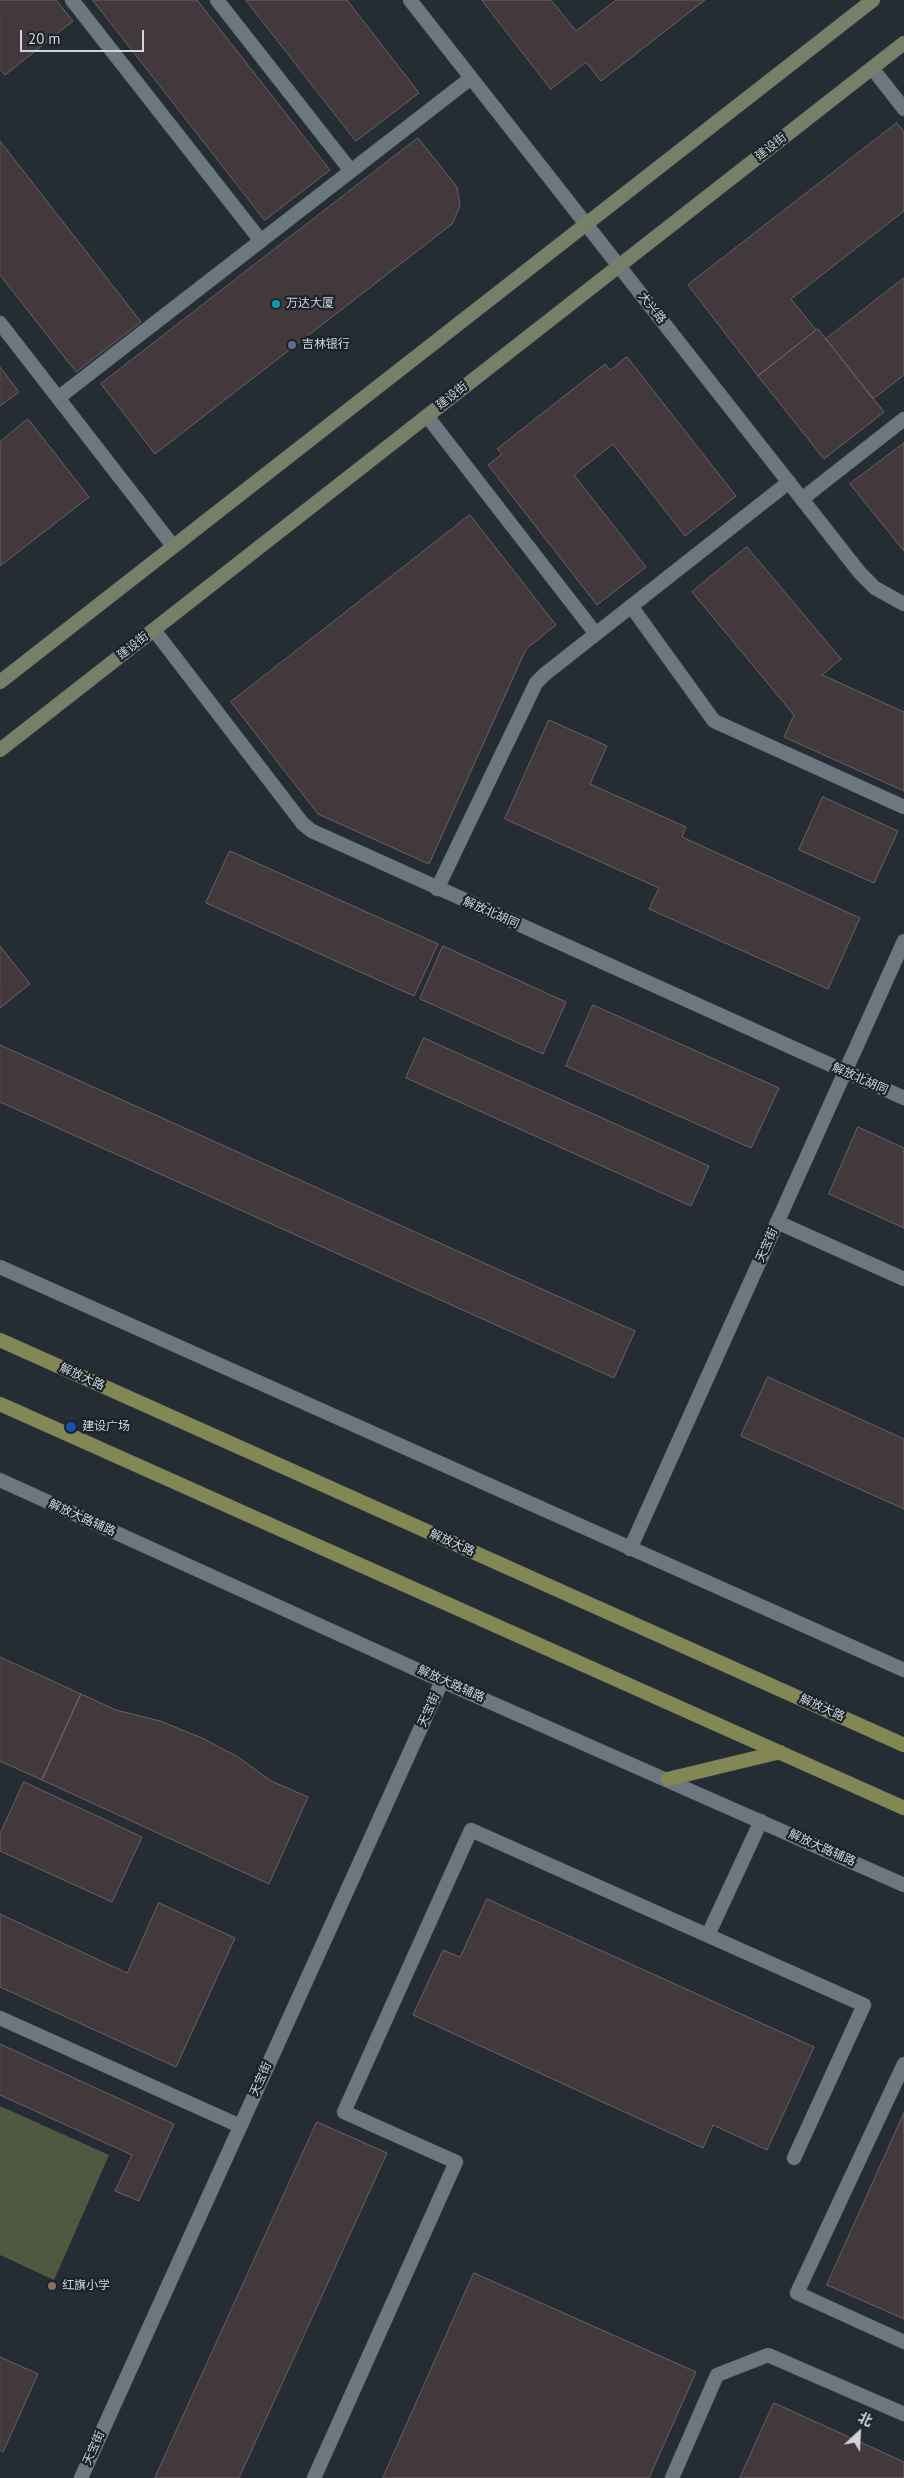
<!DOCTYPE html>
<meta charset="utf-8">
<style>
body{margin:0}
#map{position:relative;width:904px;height:2478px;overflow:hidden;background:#252d34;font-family:"PT Sans","Noto Sans SC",sans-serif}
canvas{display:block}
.north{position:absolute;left:834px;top:2408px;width:50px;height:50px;-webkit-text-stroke:4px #1b232a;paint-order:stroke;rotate:25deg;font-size:14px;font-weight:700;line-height:20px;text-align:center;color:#d0d5da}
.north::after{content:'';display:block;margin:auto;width:18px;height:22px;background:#d0d5da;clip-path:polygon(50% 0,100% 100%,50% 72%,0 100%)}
.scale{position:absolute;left:20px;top:30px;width:124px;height:22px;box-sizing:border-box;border:2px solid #d0d5da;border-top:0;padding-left:6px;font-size:15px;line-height:18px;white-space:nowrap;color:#d0d5da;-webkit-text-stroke:4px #1b232a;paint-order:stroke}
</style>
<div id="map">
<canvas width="904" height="2478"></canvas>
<div class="north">北</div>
<div class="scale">20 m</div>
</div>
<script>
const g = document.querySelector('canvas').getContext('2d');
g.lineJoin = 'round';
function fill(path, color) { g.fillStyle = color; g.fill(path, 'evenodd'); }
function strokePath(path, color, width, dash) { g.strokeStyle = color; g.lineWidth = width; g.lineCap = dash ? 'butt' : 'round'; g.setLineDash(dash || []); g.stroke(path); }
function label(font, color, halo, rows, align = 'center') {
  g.font = font + ' "PT Sans","Noto Sans SC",sans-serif'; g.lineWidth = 4.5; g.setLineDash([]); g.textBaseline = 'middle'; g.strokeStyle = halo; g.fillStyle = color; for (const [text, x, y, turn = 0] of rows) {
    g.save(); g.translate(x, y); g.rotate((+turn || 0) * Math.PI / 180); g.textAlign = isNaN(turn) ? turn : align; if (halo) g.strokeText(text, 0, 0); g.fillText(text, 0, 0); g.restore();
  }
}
fill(new Path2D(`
 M0,2106L109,2155L54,2280L0,2255Z`), '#515842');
const building = new Path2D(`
 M0,0H56L73,21L5,75L0,69Z
 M93,0H197L330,170L265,220Z
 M246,0H347L419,93L356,141Z
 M482,0H551L576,31L616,0H705L601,81L586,62L551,89Z
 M897,123L904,132V211L791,299L816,330L758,376L688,285Z
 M418,138L457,187L460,206L452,224L155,454L101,384Z
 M0,141L141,322L76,372L0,275Z
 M904,278V375L873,399L826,339Z
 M818,329L884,412L824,459L758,376Z
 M627,357L736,496L685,536L613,444L574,475L646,567L597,605L488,465L502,454L497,449L605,364L610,370Z
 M0,367L19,392L0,406Z
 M28,419L89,497L0,566V442Z
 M904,443V551L850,484Z
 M470,515L556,625L526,649L429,864L318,814L231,702Z
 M747,547L841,659L822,675L904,712V791L784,737L794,715L692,592Z
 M549,720L607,746L590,784L686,827L682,837L860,918L828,989L649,909L659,888L505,819Z
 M823,797L898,831L874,883L799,850Z
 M230,851L438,944L414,996L206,903Z
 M0,946L30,984L0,1008Z
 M443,946L566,1002L543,1054L420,999Z
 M593,1005L779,1088L751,1148L566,1066Z
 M424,1038L709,1166L691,1206L406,1078Z
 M0,1045L635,1331L614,1378L0,1102Z
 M858,1127L904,1148V1228L829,1194Z
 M768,1377L904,1439V1509L741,1436Z
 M0,1657L81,1694L42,1780L0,1761Z
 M81,1694L116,1710L160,1721L202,1738L238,1757L271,1781L308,1797L269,1884L42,1780Z
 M24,1782L142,1837L112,1902L0,1851V1834Z
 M487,1899L814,2047L767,2150L713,2125L703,2148L413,2015L443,1950L460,1957Z
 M159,1903L235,1938L176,2067L0,1987V1914L127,1973Z
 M0,2044L174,2124L139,2201L115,2191L132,2155L0,2095Z
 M904,2113V2319L827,2285Z
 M317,2122L387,2153L239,2478H155Z
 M474,2273L696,2372L649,2478H383Z
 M0,2357L38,2374L3,2452L0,2450Z
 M774,2403L904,2462V2478H740Z`);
fill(building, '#43383c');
strokePath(building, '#6c6065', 1);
const service = new Path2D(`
 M72,0L261,241
 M217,0L351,171
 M872,68L904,109
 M0,323L173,546
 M58,398L471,78
 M427,416L596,634
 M802,499L904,419
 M631,606L714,721L904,807
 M437,889L536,683L545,674L789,482
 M777,1222L904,1279
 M708,1935L761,1821
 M0,2018L240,2126
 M904,2064L797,2293L904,2342
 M314,2478L456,2162L344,2112L471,1830L864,2005L794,2158
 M672,2478L717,2375L768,2355L904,2414`);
const minor = new Path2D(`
 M154,630L303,824L312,831L904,1098
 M630,1549L904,941`);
const tertiary = new Path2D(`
 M410,0L860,573L875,588L904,604
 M0,1267L904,1670
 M0,1480L442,1681L904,1885
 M81,2478L442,1681`);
const secondary = new Path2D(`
 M0,682L873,0
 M0,750L904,43`);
const primary = new Path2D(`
 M0,1340L904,1745
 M0,1404L904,1808
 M668,1779L780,1752`);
strokePath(service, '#444b50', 15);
strokePath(minor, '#444b50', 15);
strokePath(tertiary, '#444b50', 15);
strokePath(secondary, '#444b50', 15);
strokePath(primary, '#444b50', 15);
strokePath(service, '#6d777f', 14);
strokePath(minor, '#6d777f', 14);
strokePath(tertiary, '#6d777f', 14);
strokePath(secondary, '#787f69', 14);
strokePath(primary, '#828754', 14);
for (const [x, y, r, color] of [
 [276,304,5,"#0f9aa8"],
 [292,345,5,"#5c6f8a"],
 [71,1427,6,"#1a4fb4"],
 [52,2286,5,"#8d6e63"]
]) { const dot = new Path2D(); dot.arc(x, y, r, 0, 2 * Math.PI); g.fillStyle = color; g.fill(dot); strokePath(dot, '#1b232a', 2); }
label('12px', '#d0d5da', '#1b232a', [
 ["建设街",771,147,-38],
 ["大兴路",652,308,52],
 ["建设街",452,396,-38],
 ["建设街",133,646,-38],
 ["解放北胡同",491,913,24],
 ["解放北胡同",860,1079,24],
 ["天宝街",767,1245,-66],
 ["解放大路",82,1377,24],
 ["解放大路辅路",82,1518,24],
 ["解放大路",452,1543,24],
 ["解放大路辅路",451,1684,24],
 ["解放大路",822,1708,24],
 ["天宝街",429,1710,-66],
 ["解放大路辅路",822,1848,24],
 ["天宝街",261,2079,-66],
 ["天宝街",94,2448,-66]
]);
label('12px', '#d0d5da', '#1b232a', [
 ["万达大厦",286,304],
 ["吉林银行",302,345],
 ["建设广场",82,1427],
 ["红旗小学",62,2286]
], 'left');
</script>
